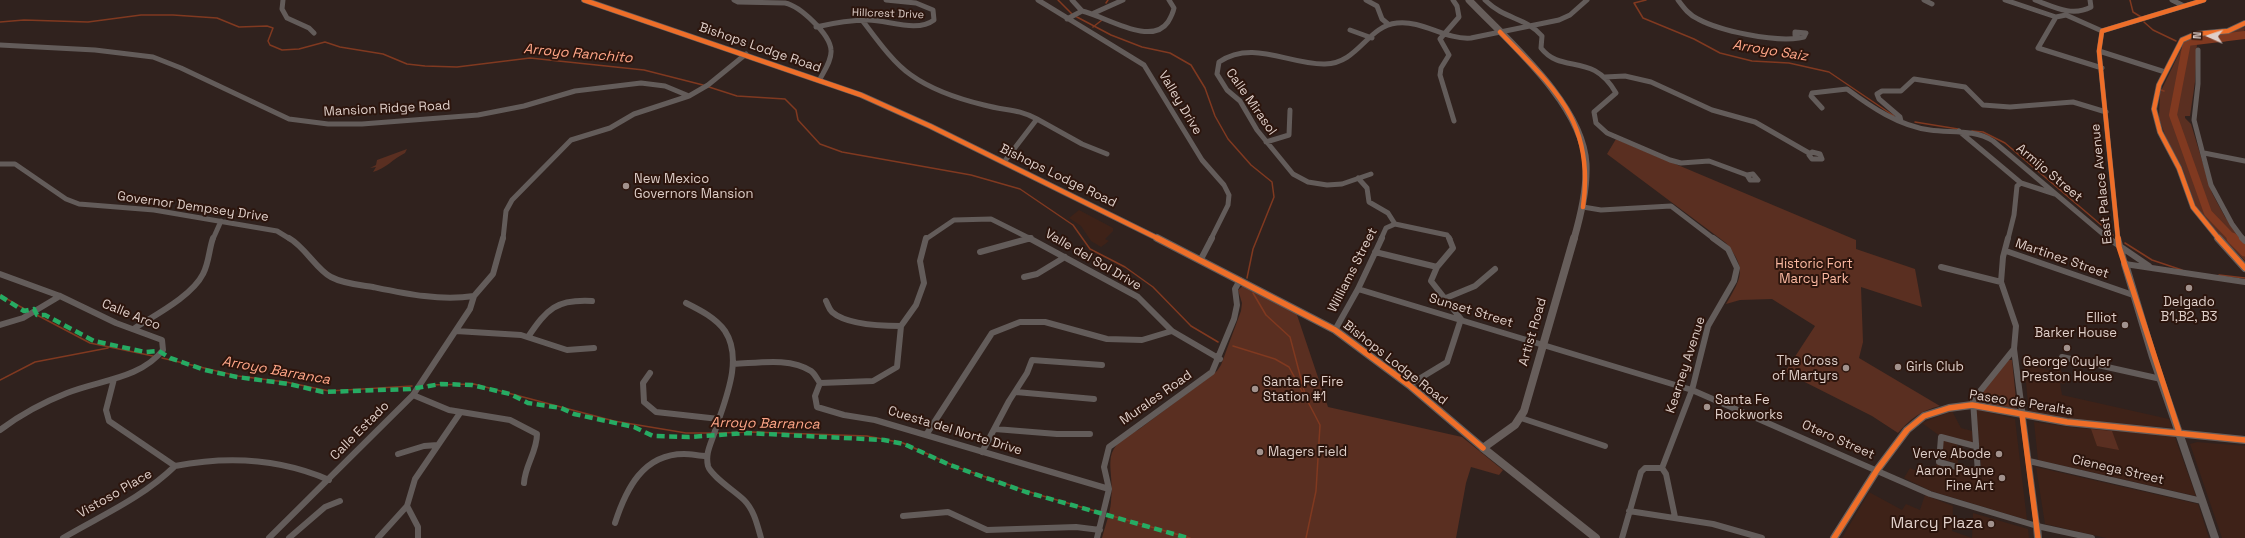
<!DOCTYPE html>
<style>
body{margin:0}
#map{position:relative;width:2245px;height:538px;overflow:hidden;background:#30221e;font-family:"Space Grotesk",sans-serif}
canvas{display:block}
.north{position:absolute;left:2189px;top:16px;width:40px;height:40px;-webkit-text-stroke:3px #2c150d;paint-order:stroke;rotate:273deg;font-size:11px;font-weight:700;line-height:16px;text-align:center;color:#dfcfc9}
.north::after{content:'';display:block;margin:auto;width:14px;height:18px;background:#dfcfc9;clip-path:polygon(50% 0,100% 100%,50% 72%,0 100%)}
</style>
<div id="map">
<canvas width="2245" height="538"></canvas>
<div class="north">N</div>
</div>
<script>
const g = document.querySelector('canvas').getContext('2d');
g.lineJoin = 'round';
function fill(path, color) { g.fillStyle = color; g.fill(path, 'evenodd'); }
function strokePath(path, color, width, dash) { g.strokeStyle = color; g.lineWidth = width; g.lineCap = dash ? 'butt' : 'round'; g.setLineDash(dash || []); g.stroke(path); }
function label(font, color, halo, rows, align = 'center') {
  g.font = font + ' "Space Grotesk",sans-serif'; g.lineWidth = 4; g.setLineDash([]); g.textBaseline = 'middle'; g.strokeStyle = halo; g.fillStyle = color; for (const [text, x, y, turn = 0] of rows) {
    g.save(); g.translate(x, y); g.rotate((+turn || 0) * Math.PI / 180); g.textAlign = isNaN(turn) ? turn : align; if (halo) g.strokeText(text, 0, 0); g.fillText(text, 0, 0); g.restore();
  }
}
fill(new Path2D(`
 M1079,210L1113,228V231L1105,239L1109,241L1101,247L1091,241L1081,226L1069,218Z
 M2052,358L2058,360L2065,384L2060,383L2062,395L2169,419L2172,428L2068,419L2029,412L2024,364L2057,372Z
 M1976,409L2015,419L2027,520L1931,491L1904,478L1910,468L1933,478L1934,473H1936V464L1982,478Z
 M1952,411L1961,428L1972,431L1973,444L1940,436L1922,423Z
 M2034,422L2076,428L2174,435L2196,496L2038,460Z
 M1941,438L1957,443L1958,464L1942,459Z
 M2197,442L2245,446V538H2222L2190,444Z
 M2036,467L2198,504L2209,538H2106L2045,524Z
 M1869,492L1902,510L1906,504L1920,510L1925,495L1953,506L1952,531L1972,538L1973,513L2028,529L2029,538H1842Z`), '#3e2218');
fill(new Path2D(`
 M2245,27L2244,36L2223,42L2214,39L2197,44L2195,82L2190,116H2185V118L2191,124L2212,193L2225,217L2245,244V261L2211,226L2196,207L2182,167L2167,140L2159,119L2160,93L2185,41L2189,38Z
 M1616,139L1856,240V249L1915,269L1922,307L1861,287L1863,342L1859,358L1940,406C1922,410 1910,419 1898,433L1872,416L1785,372L1815,326L1772,299L1740,300L1726,304C1742,277 1747,269 1726,243L1607,154Z
 M407,149L405,153C393,159 385,169 373,172L376,167L370,168L376,165L377,160Z
 M1244,285L1295,309L1328,407L1462,437L1503,470L1499,475L1471,467L1466,483L1456,538H1102C1105,526 1110,514 1111,502C1116,467 1096,450 1138,430L1217,371L1221,365L1241,311L1242,303L1238,290Z
 M2008,360H2012L2017,409L1975,401Z
 M2091,429L2112,431L2119,450L2097,446Z`), '#5a2f21');
strokePath(new Path2D(`
 M1058,0L1072,14
 M1646,0L1634,3L1643,18L1694,39L1720,53L1752,61L1789,63L1829,72L1894,116
 M2130,0L2133,12L2141,17
 M1106,3L1108,0
 M1075,16L1111,35L1142,47L1170,53L1191,65L1205,88L1215,116L1228,139L1251,165L1272,182L1274,197L1253,249L1247,278
 M0,22L24,20L88,22L141,15H173L217,18L239,27L267,26L273,28L268,41L270,45L282,50L299,49L325,42L340,47L383,54L407,64L425,66L457,67L530,58L644,70L703,85
 M2144,22L2153,30L2176,41
 M1093,27L1102,20
 M709,87L737,96L785,99L796,110L798,120L820,144L842,152L971,175L1020,189L1073,225L1090,249L1125,267L1153,287L1191,326L1218,342
 M2161,90L2164,91
 M1915,122L1958,129
 M1972,131L1983,132L2005,143L2113,235
 M2125,243L2152,260L2182,270
 M2219,275L2245,278
 M1253,293L1266,315L1290,337L1306,398L1320,425L1316,491L1306,538
 M0,295L28,311
 M35,314L90,343L153,356
 M1233,346L1275,359L1289,367L1304,395
 M162,358L238,376L286,382L329,391L412,386
 M0,380L35,362L108,348
 M427,385L474,384L614,421L686,433H713
 M717,433L753,432L867,436L903,443L959,468L1036,494L1095,511
 M1112,516L1190,538`), '#803920', 1.5);
strokePath(new Path2D(`
 M2233,239L2208,213L2173,115L2187,42L2245,35`), '#803920', 8);
strokePath(new Path2D(`
 M2232,238L2245,251`), '#803920', 11);
strokePath(new Path2D(`
 M283,0L282,9L287,18L309,28L314,33
 M734,0L738,2L785,3C800,6 830,34 831,50C832,60 824,71 820,79
 M1038,0L1144,65L1202,160L1224,185L1229,195L1228,205L1211,239
 M1366,0L1377,6L1382,19L1388,24
 M1453,0L1457,6L1459,17L1440,39L1449,55L1441,68L1440,75L1454,121
 M1485,0C1505,20 1526,17 1542,36L1541,48C1562,75 1592,51 1616,93L1594,112L1596,123L1607,133L1670,160L1681,163L1709,161L1747,175
 M1678,0C1684,8 1689,15 1698,19C1720,31 1774,42 1799,38
 M1924,0L1932,4
 M2005,0L2056,17
 M2035,0C2054,7 2072,17 2091,7L2090,0
 M2172,0L2184,6
 M1082,11C1105,16 1151,47 1168,22C1171,17 1173,13 1174,8L1169,0
 M1094,13L1123,0
 M1067,19L1082,11L1072,0
 M862,20C875,37 893,63 911,75C932,90 959,99 984,105C1005,111 1017,108 1037,119L1004,162
 M816,27C833,23 851,20 868,20C888,20 917,33 934,20L933,10L916,3L886,0
 M1350,30L1372,38
 M2102,31L2066,15L2056,17L2038,48L2102,68
 M1795,32L1806,33L1804,37L1799,38L1795,35Z
 M0,45L95,50L153,57L181,68L289,119L328,124H362L478,115L524,106L575,91L641,83L665,86L689,96
 M2198,50V84L2194,120L2211,185L2232,224L2243,239
 M2099,51L2165,72
 M1605,77L1625,76L1651,82L1712,110L1755,122L1809,153
 M1822,108L1811,96L1812,93L1847,89C1871,107 1899,126 1930,130C1951,133 1974,129 1993,141L2109,239
 M1037,119L1082,144L1107,154
 M1901,121L1900,117L1879,99L1877,94L1882,91H1901L1914,79L1965,87L1983,105L2010,107L2073,102L2106,112
 M1959,131L2021,183L2017,186L2014,215L2008,239
 M1266,142L1289,135L1290,110
 M1812,152L1820,154L1822,159H1812L1809,155Z
 M2204,153L2245,161
 M0,164H15L66,199L79,204L154,210L277,231L290,239
 M1371,174L1342,184L1327,185L1308,182L1293,174L1257,130L1240,101L1227,90L1217,74L1219,62C1253,39 1289,65 1325,64C1359,63 1367,26 1397,23C1423,20 1445,40 1471,38L1559,20L1570,15L1587,0
 M1753,174L1758,180H1750L1747,175Z
 M1358,178L1367,188L1369,202L1388,213L1395,224
 M2021,183L2055,194
 M1583,207L1601,210L1671,206L1714,239
 M1395,224L1447,235L1450,239
 M213,239L221,221
 M503,239L506,211L512,200L571,140L610,128L634,114L689,96L708,85L746,54
 M926,239L954,220L991,219L1031,239
 M1028,239L1031,238
 M1381,239L1386,228L1395,224
 M2118,239L2099,51L2102,31L2204,0`), '#635c5a', 5);
strokePath(new Path2D(`
 M289,238C305,247 317,270 331,277C344,284 360,285 373,287C407,294 440,301 474,296L493,274L503,238
 M1029,238L1138,297L1172,331L1220,359
 M2008,238L2003,257L2001,282L2016,326L2014,349L2037,526
 M2108,238L2149,266
 M2118,238L2125,264L2245,282
 M2242,238L2245,241
 M2006,251L2133,295
 M980,252L1031,238
 M1375,252L1437,267
 M1201,259L1212,238
 M1941,267L2001,282
 M0,274L60,296L116,323L162,340L163,350C140,379 99,380 67,393C44,402 20,415 0,430
 M1024,277L1037,274L1065,257
 M1358,289L1692,390L1930,494L2037,526L2092,538
 M1446,298L1475,286L1495,269
 M826,301C828,305 829,309 832,312C847,325 882,326 901,326
 M686,303C700,310 716,318 725,331C744,360 724,402 715,431C711,444 705,453 708,466C711,476 736,492 744,500C754,510 757,524 761,538
 M0,325L23,318L60,296
 M135,328C155,315 192,296 203,274C209,263 209,249 213,238
 M1335,330L1358,289L1382,238
 M456,331L521,335L567,350L594,348
 M528,337C547,309 556,299 592,301
 M2062,357L2161,379
 M734,364C758,363 790,357 811,371C815,374 817,379 820,383
 M650,373L643,383L644,402L656,412L719,419
 M114,379L106,410L109,421L175,466C227,456 281,459 329,480
 M820,383L873,381L897,367L901,326L916,305L924,283L920,261L926,238
 M820,383L815,396L817,407L844,415L875,420L1109,489
 M1409,385L1447,362L1461,319L1431,281L1437,267L1453,248L1449,238
 M1016,392L1094,399
 M413,395L449,410L510,420L537,434C537,452 525,465 524,483
 M1521,418L1605,446
 M995,429L1057,434H1090
 M926,435L992,333L1020,322H1045L1107,339L1142,340L1172,331
 M1975,446L1941,437L1939,462L1978,473L1973,400L2014,349
 M982,452L1009,401L1027,373L1032,360L1102,365
 M398,454L424,446L438,445
 M2029,461L2202,501
 M407,506L418,527V538
 M1629,511L1713,524L1762,538
 M903,516L948,512L987,530L1076,527L1100,530
 M1675,517L1666,474L1662,468L1692,390L1708,326L1734,281L1737,268L1728,249L1713,238
 M615,523C626,489 643,454 684,454C692,454 699,456 706,456
 M63,538C102,515 142,498 175,466
 M269,538L413,395L470,309L474,296
 M289,538L325,507L340,501
 M378,538L407,506L415,479L460,413
 M1097,538L1109,489L1104,467L1109,447L1212,372L1234,319L1237,305L1235,289L1240,280
 M1622,538L1641,472L1645,468H1662`), '#635c5a', 6);
strokePath(new Path2D(`
 M584,0L861,95L930,126L1159,239
 M2219,239L2193,207L2179,168L2160,132L2154,109L2159,85L2182,40L2196,34L2228,31L2245,23`), '#635c5a', 6);
strokePath(new Path2D(`
 M1157,238L1335,330L1409,385L1483,448
 M2218,238L2245,268
 M2125,264L2153,357L2215,538
 M2037,526L2038,538`), '#635c5a', 8);
strokePath(new Path2D(`
 M1469,0C1508,41 1583,104 1586,164C1587,189 1581,214 1574,239`), '#675e5b', 7);
strokePath(new Path2D(`
 M1574,238L1524,411L1515,425L1483,448L1596,538
 M1834,538L1877,470L1907,430L1924,416L1949,408L1972,405L2067,422L2245,440`), '#675e5b', 8);
strokePath(new Path2D(`
 M0,296L24,311L34,309L37,315H45L94,341L145,352L159,351L170,358L205,370L237,377L289,384L323,392L410,389L441,384L472,385L510,394L528,403L561,408L574,414L634,427L653,436L689,437L747,433L884,440L904,444L950,465L1026,492L1188,538`), '#26ab63', 4.5, [8, 4.5]);
strokePath(new Path2D(`
 M584,0L861,95L930,126L1159,239
 M1500,32C1555,89 1595,122 1583,207
 M2118,239L2099,51L2102,31L2204,0
 M2219,239L2193,207L2179,168L2160,132L2154,109L2159,85L2182,40L2196,34L2228,31L2245,23`), '#ee6e29', 4.5);
strokePath(new Path2D(`
 M1157,238L1335,330L1409,385L1483,448
 M2118,238L2119,247L2179,432
 M2218,238L2245,268
 M2022,415L2038,538
 M1834,538L1877,470L1907,430L1924,416L1949,408L1972,405L2067,422L2245,440`), '#ee6e29', 5.5);
for (const [x, y, r, color] of [
 [626,186,4,"#a2928d"],
 [2189,288,4,"#a2928d"],
 [2125,325,4,"#a2928d"],
 [2067,348,4,"#a2928d"],
 [1898,367,4,"#a2928d"],
 [1846,368,4,"#a2928d"],
 [1255,389,4,"#a2928d"],
 [1707,407,4,"#a2928d"],
 [1260,452,4,"#a2928d"],
 [1999,454,4,"#a2928d"],
 [2002,478,4,"#a2928d"],
 [1991,524,4,"#a2928d"]
]) { const dot = new Path2D(); dot.arc(x, y, r, 0, 2 * Math.PI); g.fillStyle = color; g.fill(dot); strokePath(dot, '#2c150d', 1.5); }
label('11px', '#dfcfc9', '#2c150d', [
 ["Hillcrest Drive",888,14,2]
]);
label('13px', '#dfcfc9', '#2c150d', [
 ["Bishops Lodge Road",760,48,19],
 ["Calle Mirasol",1251,102,55],
 ["Valley Drive",1180,103,59],
 ["Mansion Ridge Road",387,109,-3],
 ["Armijo Street",2049,173,40],
 ["Bishops Lodge Road",1058,176,26],
 ["East Palace Avenue",2102,184,-96],
 ["Governor Dempsey Drive",193,207,8],
 ["Martinez Street",2062,259,19],
 ["Valle del Sol Drive",1093,260,30],
 ["Williams Street",1353,270,-63],
 ["Sunset Street",1471,311,17],
 ["Calle Arco",131,315,22],
 ["Artist Road",1533,332,-74],
 ["Bishops Lodge Road",1395,363,38],
 ["Kearney Avenue",1686,365,-72],
 ["Murales Road",1156,398,-35],
 ["Paseo de Peralta",2021,403,9],
 ["Calle Estado",360,431,-45],
 ["Cuesta del Norte Drive",955,431,17],
 ["Otero Street",1838,440,24],
 ["Cienega Street",2118,470,13],
 ["Vistoso Place",115,494,-30]
]);
label('13px', '#dfcfc9', '#2c150d', [
 ["New Mexico",634,179],
 ["Governors Mansion",634,194],
 ["Delgado",2189,302,"center"],
 ["B1,B2, B3",2189,317,"center"],
 ["Elliot",2117,318,"right"],
 ["Barker House",2117,333,"right"],
 ["The Cross",1838,361,"right"],
 ["of Martyrs",1838,376,"right"],
 ["George Cuyler",2067,362,"center"],
 ["Preston House",2067,377,"center"],
 ["Girls Club",1906,367],
 ["Santa Fe Fire",1263,382],
 ["Station #1",1263,397],
 ["Santa Fe",1715,400],
 ["Rockworks",1715,415],
 ["Magers Field",1268,452],
 ["Verve Abode",1991,454,"right"],
 ["Aaron Payne",1994,471,"right"],
 ["Fine Art",1994,486,"right"]
], 'left');
label('13px', '#fdbaa3', '#2c150d', [
 ["Historic Fort",1814,264],
 ["Marcy Park",1814,279]
]);
label('italic 14px', '#ffa688', '#2c150d', [
 ["Arroyo Saiz",1770,51,9],
 ["Arroyo Ranchito",578,54,5],
 ["Arroyo Barranca",276,371,10],
 ["Arroyo Barranca",765,424,1]
]);
label('16px', '#dfcfc9', '#2c150d', [
 ["Marcy Plaza",1983,524]
], 'right');
</script>
